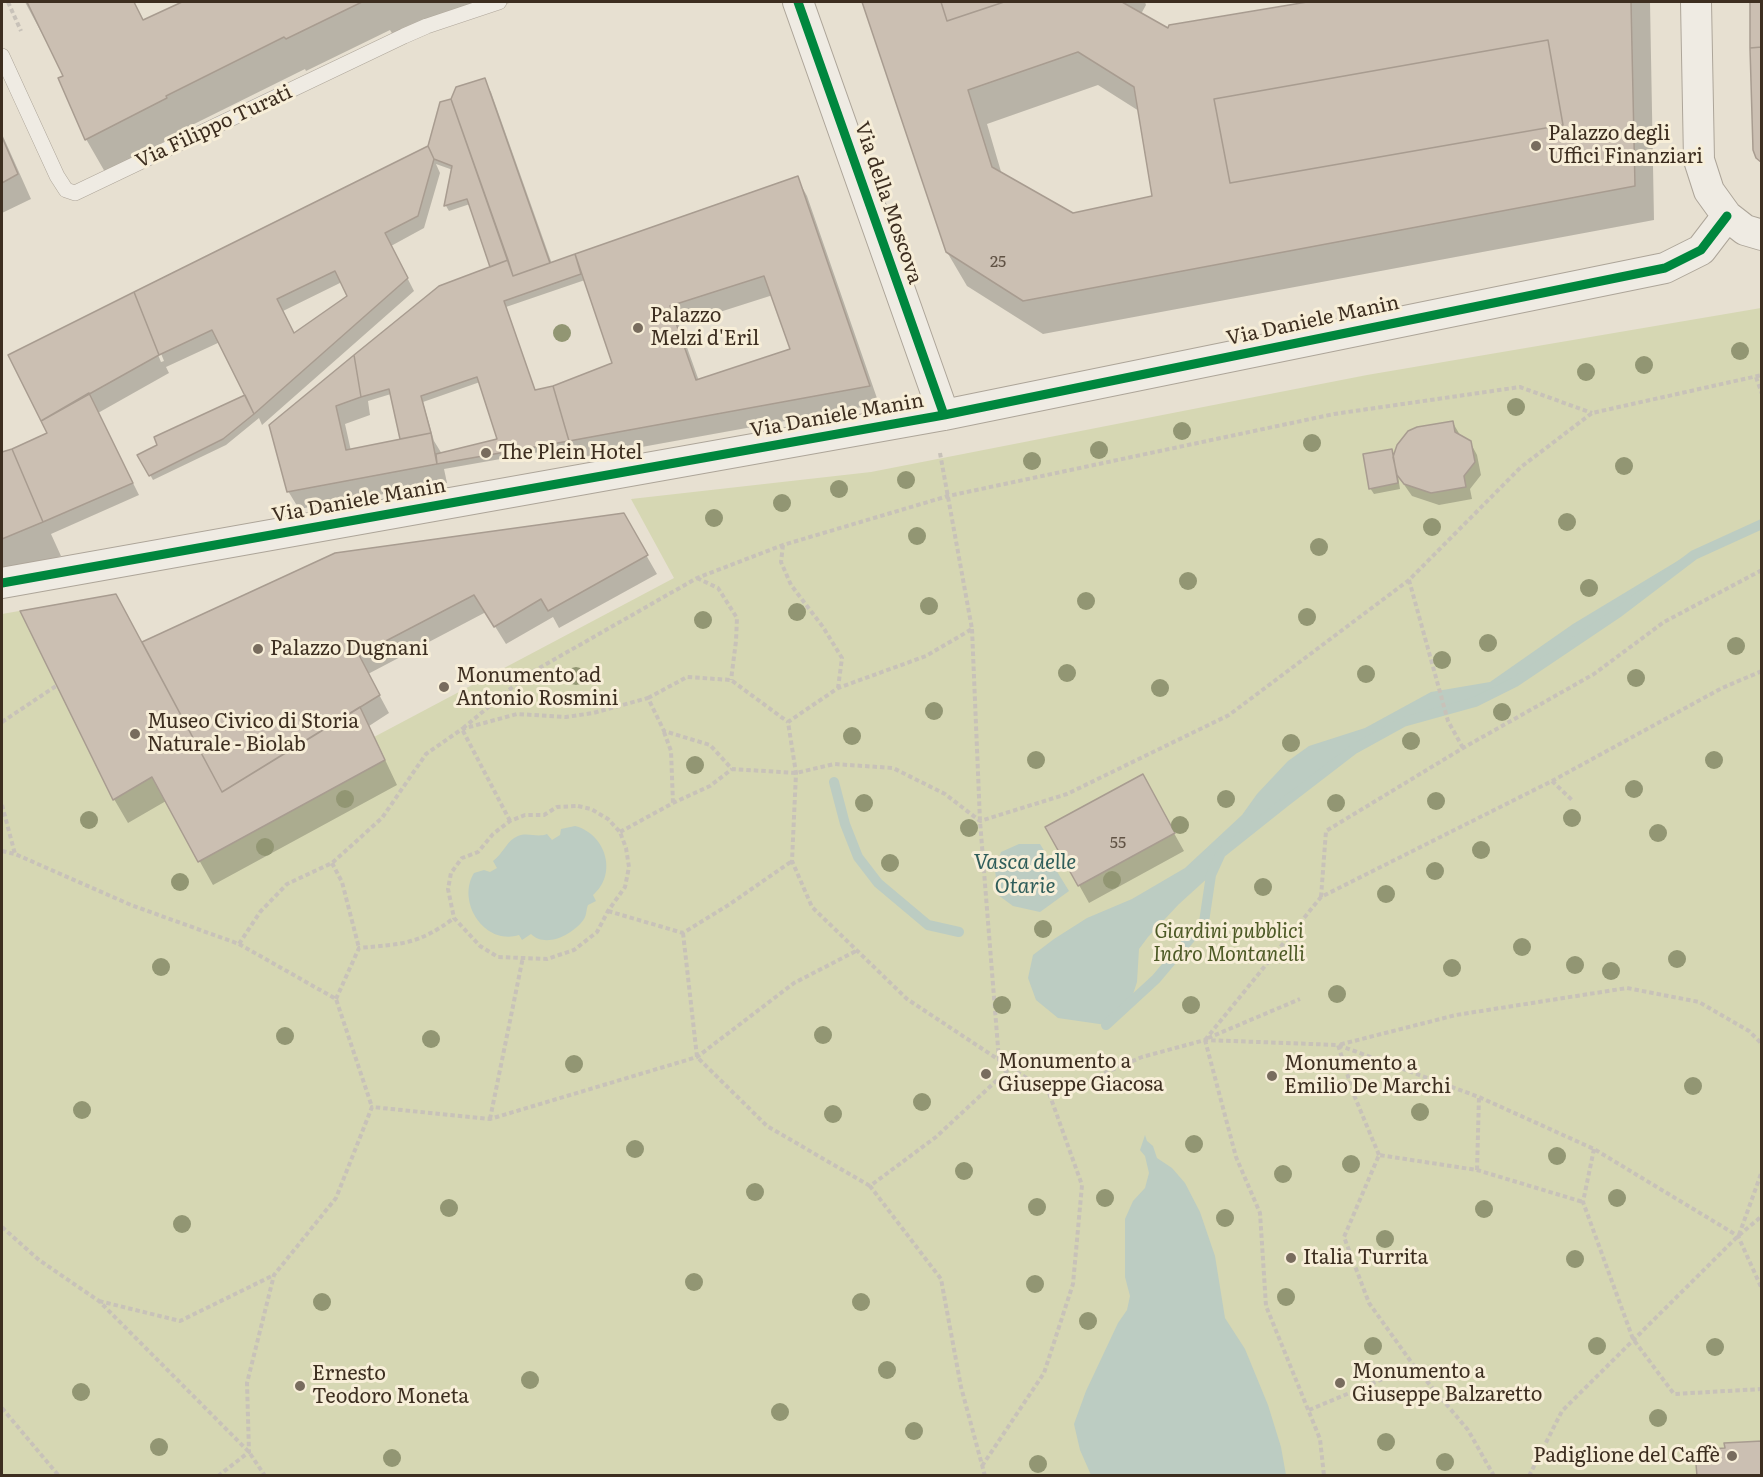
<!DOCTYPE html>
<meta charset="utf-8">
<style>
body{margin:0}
#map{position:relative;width:1763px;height:1477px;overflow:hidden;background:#e7e0d1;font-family:Literata,serif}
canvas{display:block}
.frame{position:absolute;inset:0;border:3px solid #3d2e20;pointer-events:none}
</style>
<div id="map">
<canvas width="1763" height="1477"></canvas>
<div class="frame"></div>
</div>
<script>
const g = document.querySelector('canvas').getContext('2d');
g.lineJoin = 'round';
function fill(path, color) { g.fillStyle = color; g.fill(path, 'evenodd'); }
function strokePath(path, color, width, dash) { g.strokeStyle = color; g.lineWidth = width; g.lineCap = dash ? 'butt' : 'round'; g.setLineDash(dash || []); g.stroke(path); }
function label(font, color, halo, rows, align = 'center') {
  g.font = font + ' Literata,serif'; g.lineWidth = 6; g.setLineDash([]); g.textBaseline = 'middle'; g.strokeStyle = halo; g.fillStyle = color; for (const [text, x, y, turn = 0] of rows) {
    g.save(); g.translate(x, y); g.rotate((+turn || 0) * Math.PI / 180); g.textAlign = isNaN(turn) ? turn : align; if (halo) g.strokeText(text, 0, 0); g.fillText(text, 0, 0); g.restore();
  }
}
fill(new Path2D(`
 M1761,308V1475L2,1476V614L93,598L208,825L674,578L631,499L871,472L1367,375Z`), '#d6d7b3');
fill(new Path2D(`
 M1759,521L1761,524L1694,555L1619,612L1515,682L1475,702L1403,722L1354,749L1285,802L1221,853L1211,875L1179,904L1148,937L1139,949L1137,982L1130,1003L1106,1025L1058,1018L1036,1000L1028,978L1033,955L1054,939L1087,918L1132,899L1185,868L1242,815L1257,794L1288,761L1309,746L1365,728L1431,692L1490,682L1573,624L1694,551Z
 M575,826C606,834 618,874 593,895L596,901L588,905C586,910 587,914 584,919C574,934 546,949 531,934L522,940L519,935C485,946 456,902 474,873L484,870L490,872L497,868L493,861C503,854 507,840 518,836C528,832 537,838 547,834L552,840L560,835L561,829Z
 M1019,844H1040L1069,891L1040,912L1013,906L998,895L995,870L1001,852Z
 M1145,1135L1147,1141L1153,1146L1157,1158L1172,1168L1185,1183L1200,1212L1215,1256L1225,1318L1245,1349L1268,1405L1281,1447L1286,1475H1091L1080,1450L1074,1424L1086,1391L1118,1323L1127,1310L1130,1296L1125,1277V1219L1133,1201L1145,1188L1149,1173L1145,1156L1140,1150Z`), '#bcccc2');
fill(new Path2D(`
 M25,2H134L144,21L186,2H512L396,40L390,30L306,71L305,69L184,129L185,131L105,172L86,139L65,77Z
 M863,2H1145L1146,5L1141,14L1168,29L1170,27L1316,2H1650L1654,220L1043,334L967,286L947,252ZM1098,85L1139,111L1153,197L1073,215L1002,175L987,124Z
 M484,80L491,92L552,264L574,256L577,261L797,178L807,196L879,404L581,458L574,446L444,469L447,483L299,509L288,491L270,425L492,268L470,204L449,211L446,206L453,170L436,164L440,173L424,228L391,246L414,291L262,425L259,418L226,445L153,480L139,455L251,404L220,342L166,367L169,373L98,413L139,495L51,534L61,556L2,577V453L49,434L10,356L431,146L452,100ZM585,280L614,364L553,387L535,391L506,307ZM342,282L349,297L294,335L283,311ZM773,295L792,350L699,381L679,325ZM140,311H144L164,361L161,362ZM480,382L499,440L442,454L434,441L423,402ZM391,394L402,441L351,451L345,424L370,415L368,401Z
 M2,134L31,199L2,213Z
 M1453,423L1460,435L1470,442L1477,455L1481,475L1470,489L1472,499L1439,505L1412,496L1398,476L1400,489L1374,494L1370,488L1391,450L1395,457Z
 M623,515L657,574L559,628L553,617L506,644L486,612L368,674L389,713L369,726L397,785L213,885L166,801L128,823L114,799L142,644L336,555Z
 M1152,794L1184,851L1089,903L1079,885Z`), '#0003');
strokePath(new Path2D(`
 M834,782L845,824L858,857L878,883L928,925L959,932
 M1106,1025L1156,979L1204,922L1211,875L1221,853L1285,802L1354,749L1403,722L1475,702L1515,682L1619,612L1694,555L1762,524`), '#bcccc2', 10);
const building = new Path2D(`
 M27,2H134L143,20L182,2H362L286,39L284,37L166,96L167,98L85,140L58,78L63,76Z
 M862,2H941L947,21L1004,2H1122L1168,28L1169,25L1307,2H1631L1635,186L1023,301L946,252ZM1548,40L1563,125L1230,183L1214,99ZM1078,52L1134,87L1152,196L1073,213L992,167L968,90Z
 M941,2H1004L947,21Z
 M1750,2H1762V47L1750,48Z
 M1548,40L1563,125L1230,183L1214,99Z
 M1762,47V163L1756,158L1753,150L1750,48Z
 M485,78L550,263L513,276L451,99L456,87Z
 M451,99L508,260L490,267L467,199L444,206L452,166L434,159L428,146L440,102Z
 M2,137L18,174L2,183Z
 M428,146L434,159L418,216L385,233L408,278L254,414L212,330L159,355L134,292ZM335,271L347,296L294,333L277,299Z
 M798,176L870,386L569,441L553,386L612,363L575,254ZM764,276L790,349L696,380L670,306Z
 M575,254L581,274L504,301L535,390L553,386L569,441L437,464L436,454L497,439L477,377L421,396L431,433L400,439L389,389L361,397L354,355L439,286L508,260L513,276Z
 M134,292L159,355L41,421L8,355Z
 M354,355L361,397L336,406L346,450L431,433L437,464L287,492L269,425Z
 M89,393L133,483L43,522L12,449L47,433L41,421Z
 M245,395L254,414L223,439L149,476L137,455L157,445L154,437Z
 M1453,421L1455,432L1471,441L1475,462L1464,476L1466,487L1431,493L1404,484L1397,475L1393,457L1397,445L1408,431L1417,427Z
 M12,449L43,522L2,539V452Z
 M1392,449L1398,483L1369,489L1363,454Z
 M624,513L648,555L548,611L541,599L494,627L474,595L359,655L380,695L222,792L142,642L335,553Z
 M116,594L222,792L360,707L385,760L198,862L152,777L113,800L20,611Z
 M1143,774L1175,833L1078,886L1045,827Z
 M1762,1441V1476H1697L1696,1464L1711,1449L1725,1448L1724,1443Z`);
fill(building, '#cbbfb2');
strokePath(building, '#a89c90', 1.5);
const lane = new Path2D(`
 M2,56L57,176L66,190L75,193L404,36L427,26L499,2`);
const street = new Path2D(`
 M798,2L944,415
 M1696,2L1699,160L1709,191L1727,216L1745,230L1762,235
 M2,583L944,415L1665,268L1701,250L1727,216`);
strokePath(lane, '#ada599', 16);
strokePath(street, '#ada599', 32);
strokePath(new Path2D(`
 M8,2L21,31
 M1756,377L1762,394
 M940,453L972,629L926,656L838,688L788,722L796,773L792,861L812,907L907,999L1049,1093L1081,1083L1142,1057L1205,1040L1338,1045L1479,1097L1594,1149L1738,1236L1762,1289
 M783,545L781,562L791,585L823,627L842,658L838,688
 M697,578L718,588L737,618L736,641L731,680
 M1409,580L1448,721L1463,748
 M972,629L980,821L999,1060
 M648,698L687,677L731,680L788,722
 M2,722L56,686
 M664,732L671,751L673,803
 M1552,781L1572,800
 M2,805L15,854
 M578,806L591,809L608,819L620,832L626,848L629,867L625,887L608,911L597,932L574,950L547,959L498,957L480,946L454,918L448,889L451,873L462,858L478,852L493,834L510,821L525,815H544L557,807Z
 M510,821L462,729L527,675L697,578L783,545L948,496L1334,414L1520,387L1592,413
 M620,832L673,803L710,786L732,769
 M2,851L15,854L131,905L239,944L260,912L287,884L332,863L382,818L426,754L462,729L517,714L566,717L593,713L648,698L664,731L710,745L732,769L796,773L834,764L893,768L945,794L980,821L1067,794L1229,715L1409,580L1521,467L1592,413L1762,375
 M332,863L342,882L359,948
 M1321,897L1326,831L1463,748L1594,674L1664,622L1762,570
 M608,911L683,933L730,904L792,861
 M683,933L697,1057L767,1126L870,1186
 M239,944L336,999L372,1107
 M336,999L359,948C401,944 418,945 454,918
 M1208,1038L1300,999
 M1205,1040L1321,897L1552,781L1722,688L1762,671
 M1205,1040L1236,1157L1260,1213L1266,1306L1320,1439L1324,1476
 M490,1119L523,957
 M1594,1149L1583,1202L1633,1339L1674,1394L1762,1389
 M1379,1155L1354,1095L1338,1045L1456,1015L1627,988L1699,1002L1749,1031L1762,1044
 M1477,1170L1479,1097
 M2,1227L39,1260L99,1301L249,1452L265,1476
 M1739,1235L1762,1171
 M99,1301L180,1321L274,1275
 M2,1408L59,1476
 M1309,1410L1414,1366
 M982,1466L1044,1373L1073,1284L1082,1185L1049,1093
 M218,1476L249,1452L247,1383L274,1275L336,1198L372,1107L490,1119L697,1057L794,983L856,951
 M985,1476L961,1387L941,1279L870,1186L936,1137L1010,1068
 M1494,1476L1468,1430L1414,1366L1369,1303L1344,1237L1379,1155L1477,1170L1583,1202
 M1529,1476L1562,1411L1738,1236L1762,1216`), '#c8c2b9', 4, [4.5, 3]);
strokePath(lane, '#efebe3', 15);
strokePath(street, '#efebe3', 30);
strokePath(new Path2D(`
 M798,2L944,415
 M2,583L944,415L1665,268L1701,250L1727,216`), '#00873e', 9);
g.fillStyle = '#929673';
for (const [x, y] of [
 [562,333],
 [1740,351],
 [1644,365],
 [1586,372],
 [1516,407],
 [1182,431],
 [1312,443],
 [1099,450],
 [1032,461],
 [1624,466],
 [906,480],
 [839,489],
 [782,503],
 [714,518],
 [1567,522],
 [1432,527],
 [917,536],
 [1319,547],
 [1188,581],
 [1589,588],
 [1086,601],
 [929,606],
 [797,612],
 [1307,617],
 [703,620],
 [1488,643],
 [1736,646],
 [1442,660],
 [1067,673],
 [1366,674],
 [576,676],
 [1636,678],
 [1160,688],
 [934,711],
 [1502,712],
 [852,736],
 [1411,741],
 [1291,743],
 [1036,760],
 [1714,760],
 [695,765],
 [1634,789],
 [345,799],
 [1226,799],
 [1436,801],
 [864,803],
 [1336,803],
 [1572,818],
 [89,820],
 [1180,825],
 [969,828],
 [1658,833],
 [265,847],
 [1481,850],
 [890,863],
 [1435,871],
 [1112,880],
 [180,882],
 [1263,887],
 [1386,894],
 [1043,929],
 [1522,947],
 [1677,959],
 [1575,965],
 [161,967],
 [1452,968],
 [1611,971],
 [1337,994],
 [1002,1005],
 [1191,1005],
 [823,1035],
 [285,1036],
 [431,1039],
 [574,1064],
 [1693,1086],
 [922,1102],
 [82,1110],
 [1420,1112],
 [833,1114],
 [1194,1144],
 [635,1149],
 [1557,1156],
 [1351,1164],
 [964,1171],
 [1283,1174],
 [755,1192],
 [1105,1198],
 [1617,1198],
 [1037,1207],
 [449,1208],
 [1484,1209],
 [1225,1218],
 [182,1224],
 [1385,1239],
 [1575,1259],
 [694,1282],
 [1035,1284],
 [1286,1297],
 [322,1302],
 [861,1302],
 [1088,1321],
 [1373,1346],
 [1597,1346],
 [1715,1347],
 [887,1370],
 [530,1380],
 [81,1392],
 [780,1412],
 [1658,1418],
 [914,1431],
 [1386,1442],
 [159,1447],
 [392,1458],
 [1445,1462],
 [1038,1464]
]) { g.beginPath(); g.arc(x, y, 9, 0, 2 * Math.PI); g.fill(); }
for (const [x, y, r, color] of [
 [1536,146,6,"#786c5e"],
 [638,328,6,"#786c5e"],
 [486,453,6,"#786c5e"],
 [258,649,6,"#786c5e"],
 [444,687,6,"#786c5e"],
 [135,734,6,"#786c5e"],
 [986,1074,6,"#786c5e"],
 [1272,1076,6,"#786c5e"],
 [1291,1258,6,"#786c5e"],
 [1340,1383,6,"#786c5e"],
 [300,1386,6,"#786c5e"],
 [1732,1456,6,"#786c5e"]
]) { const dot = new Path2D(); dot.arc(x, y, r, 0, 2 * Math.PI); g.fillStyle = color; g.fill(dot); strokePath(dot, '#f7eed8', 2); }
label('16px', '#605244', null, [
 ["25",998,262],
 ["55",1118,843]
]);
label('20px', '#3d2e20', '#f7eed8', [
 ["Via Filippo Turati",214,127,-25],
 ["Via della Moscova",888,203,71],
 ["Via Daniele Manin",1313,321,-12],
 ["Via Daniele Manin",837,416,-10],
 ["Via Daniele Manin",359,501,-10]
]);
label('20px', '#3d2e20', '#f7eed8', [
 ["Palazzo degli",1548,134],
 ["Uffici Finanziari",1548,157],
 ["Palazzo",650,316],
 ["Melzi d'Eril",650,339],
 ["The Plein Hotel",498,453],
 ["Palazzo Dugnani",270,649],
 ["Monumento ad",456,676],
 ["Antonio Rosmini",456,699],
 ["Museo Civico di Storia",147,722],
 ["Naturale - Biolab",147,745],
 ["Monumento a",998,1062],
 ["Giuseppe Giacosa",998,1085],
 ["Monumento a",1284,1064],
 ["Emilio De Marchi",1284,1087],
 ["Italia Turrita",1303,1258],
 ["Monumento a",1352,1372],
 ["Giuseppe Balzaretto",1352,1395],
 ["Ernesto",312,1374],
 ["Teodoro Moneta",312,1397],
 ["Padiglione del Caffè",1720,1456,"right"]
], 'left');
label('italic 20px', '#4d5a26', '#f7eed8', [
 ["Giardini pubblici",1229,932],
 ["Indro Montanelli",1229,955]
]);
label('italic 21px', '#2f5d5a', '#f7eed8', [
 ["Vasca delle",1025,863],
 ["Otarie",1025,887]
]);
</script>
